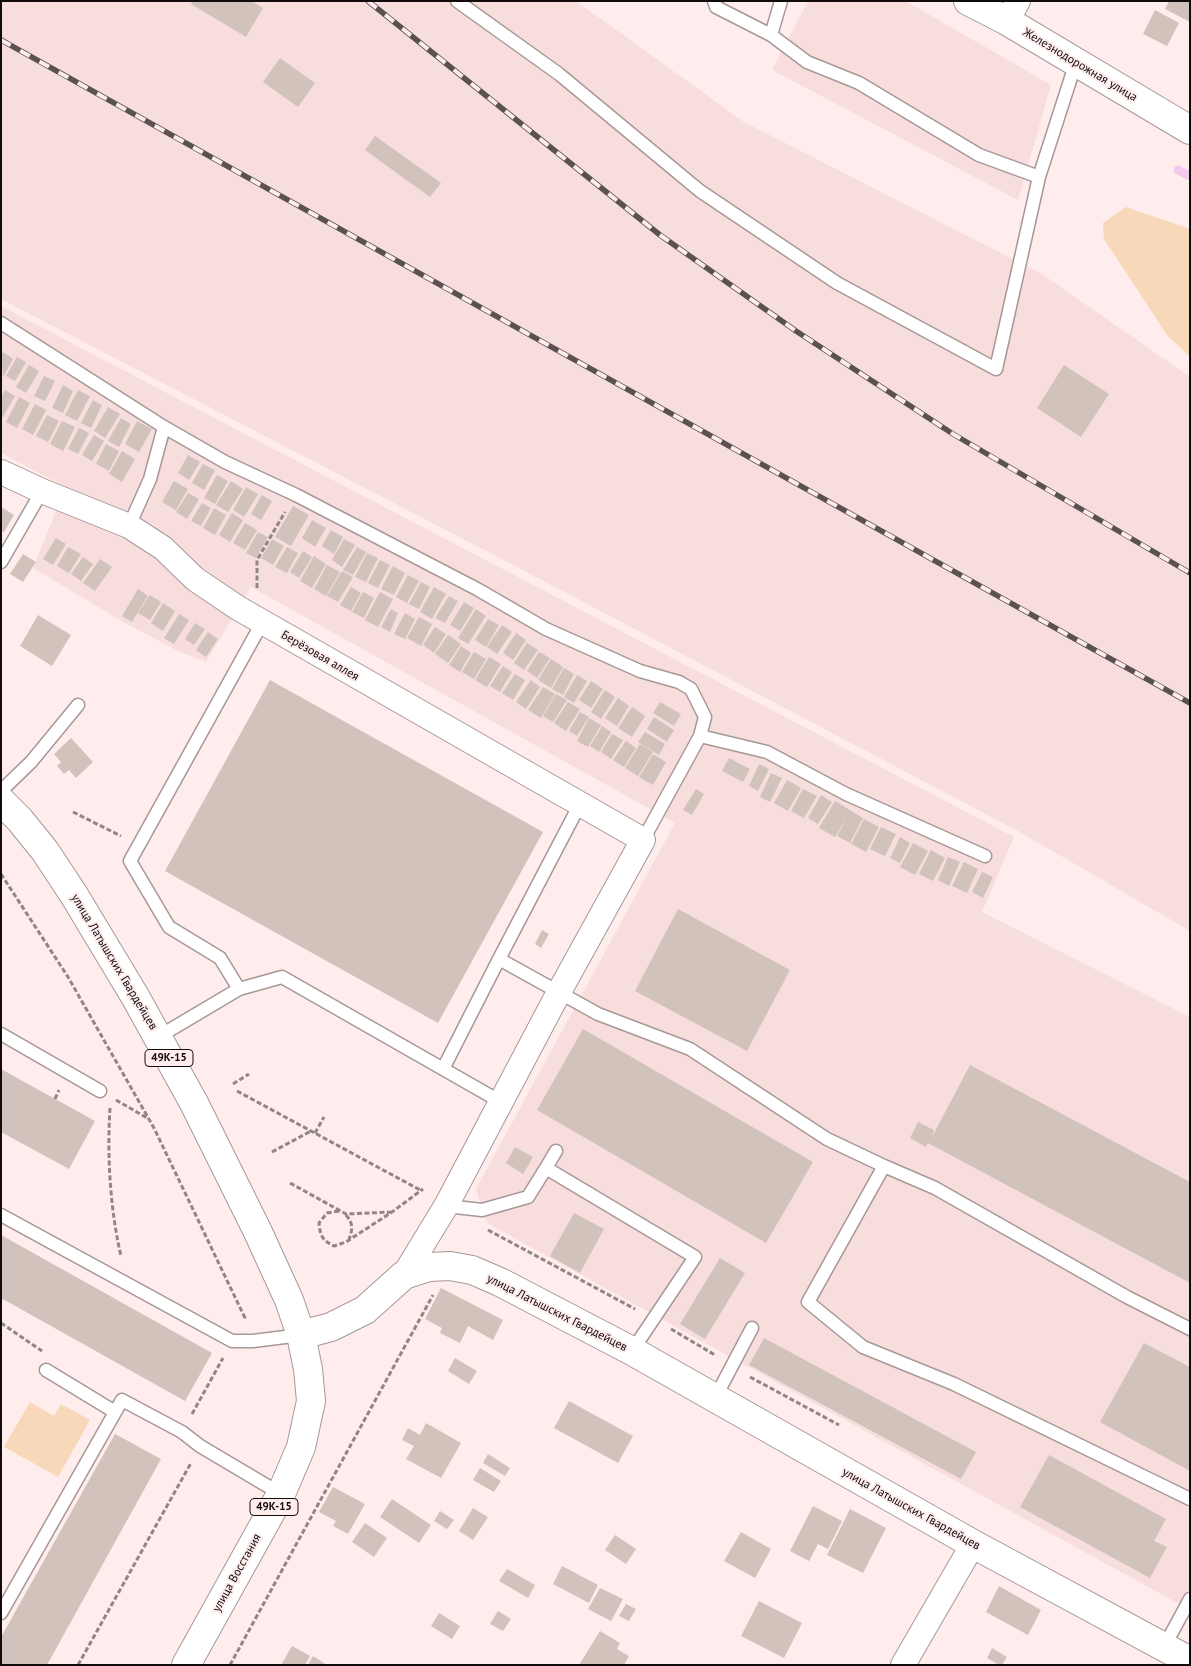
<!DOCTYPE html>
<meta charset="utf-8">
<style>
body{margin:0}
#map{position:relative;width:1191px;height:1666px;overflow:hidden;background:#feedec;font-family:"PT Sans",sans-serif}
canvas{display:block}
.frame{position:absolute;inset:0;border:2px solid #110b0b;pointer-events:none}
</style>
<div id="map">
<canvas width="1191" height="1666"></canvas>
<div class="frame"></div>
</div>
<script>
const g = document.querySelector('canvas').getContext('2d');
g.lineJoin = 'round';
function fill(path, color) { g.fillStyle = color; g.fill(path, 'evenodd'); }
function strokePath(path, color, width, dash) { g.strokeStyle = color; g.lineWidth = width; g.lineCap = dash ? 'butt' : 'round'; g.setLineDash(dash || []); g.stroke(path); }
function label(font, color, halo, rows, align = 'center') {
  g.font = font + ' "PT Sans",sans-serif'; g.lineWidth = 4; g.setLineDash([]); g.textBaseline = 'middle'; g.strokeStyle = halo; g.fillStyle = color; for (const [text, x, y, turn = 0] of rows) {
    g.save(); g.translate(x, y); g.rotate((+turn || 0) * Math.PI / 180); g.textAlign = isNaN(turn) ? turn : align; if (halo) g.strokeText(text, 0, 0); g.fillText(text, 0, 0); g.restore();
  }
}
fill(new Path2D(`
 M1,1H576L744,122L1042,274L1190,377V931L1018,831L515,566L1,299Z
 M808,1H906L1051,85L1018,200L772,70Z
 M1,306L1014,837L982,912L1190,1017V1610L487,1223L476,1189L675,823L251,587L206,662L178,651L127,624L33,568L66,487L1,453Z`), '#f7dedd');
fill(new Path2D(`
 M1126,207L1190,229V357L1167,335L1104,239L1103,223Z
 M30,1402L54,1416L61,1404L90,1420L58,1477L4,1447Z`), '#f7d8b8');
strokePath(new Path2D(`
 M1178,170L1190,176`), '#f5c9ee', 9);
fill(new Path2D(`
 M193,1H251L263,8L246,37L191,4Z
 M1169,1H1190V22L1165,9Z
 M1155,10L1179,23L1167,46L1143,34Z
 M280,58L315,83L298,107L263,82Z
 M375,136L441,183L430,197L365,150Z
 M3,352L13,359L3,377L1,355Z
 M17,357L26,362L15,381L6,376Z
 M29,365L39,371L26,393L16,387Z
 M1064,365L1109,394L1081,437L1037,408Z
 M44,376L55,381L45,401L34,396Z
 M63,385L73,391L63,413L52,408Z
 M5,390L15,396L1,420V397Z
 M78,390L90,396L77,421L65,415Z
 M19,397L30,403L17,428L6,422Z
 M93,400L102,405L91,428L81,423Z
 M35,404L46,410L33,435L22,429Z
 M108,407L120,414L105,438L94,431Z
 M47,415L59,421L48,442L36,436Z
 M121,418L131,424L119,447L108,441Z
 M62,421L75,427L63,451L50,444Z
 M137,421L152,429L139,452L125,444Z
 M79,428L89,433L78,454L68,449Z
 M94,435L104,441L92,461L82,455Z
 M106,444L119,451L109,471L96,464Z
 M122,451L135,459L122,482L109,474Z
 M188,455L200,462L189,480L178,473Z
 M203,464L215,470L204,490L192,483Z
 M217,475L228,481L215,504L204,498Z
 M174,481L188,489L176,510L162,502Z
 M231,481L243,489L228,512L216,505Z
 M246,487L258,494L244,517L233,510Z
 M188,493L199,499L187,519L176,512Z
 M262,495L272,501L261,520L251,514Z
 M202,503L211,508L201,526L191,521Z
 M293,506L309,515L291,546L275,537Z
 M1,507L14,515L4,532L1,531Z
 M214,508L226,515L215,535L203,528Z
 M232,513L243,520L230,542L219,535Z
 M312,520L326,528L315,547L302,538Z
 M245,523L257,530L245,550L233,543Z
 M331,530L343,537L334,554L322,546Z
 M258,532L268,537L256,558L246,553Z
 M56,538L66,544L53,565L43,559Z
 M272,539L284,546L273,565L261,558Z
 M344,539L355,545L342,567L332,560Z
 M68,547L81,554L69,573L57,566Z
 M287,547L298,553L287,573L275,567Z
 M357,547L366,552L353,575L343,570Z
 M303,551L312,557L299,578L290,572Z
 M367,553L378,558L366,582L355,577Z
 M23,554L36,562L23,582L10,574Z
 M314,556L326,564L312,588L300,581Z
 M83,557L93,564L81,581L71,574Z
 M100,559L112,567L95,591L83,583Z
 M380,560L390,565L378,588L368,583Z
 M327,565L340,572L326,596L314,589Z
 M393,566L405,573L394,595L381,589Z
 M342,571L353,577L338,602L327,596Z
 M408,575L419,581L407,603L396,597Z
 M421,582L430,587L419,609L409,604Z
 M351,587L361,593L351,611L340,605Z
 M434,587L446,594L432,619L420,612Z
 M138,589L148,596L132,622L122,616Z
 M363,592L374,598L364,618L352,612Z
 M380,592L393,599L378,627L365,620Z
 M150,595L161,602L150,620L138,613Z
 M449,596L458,601L445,623L435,618Z
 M464,602L474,608L460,631L450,625Z
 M163,603L175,611L163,631L151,623Z
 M391,609L398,613L390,632L381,627Z
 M476,609L486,616L468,644L458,638Z
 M405,613L415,619L405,639L394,634Z
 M179,614L189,620L174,644L164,638Z
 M38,615L71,635L52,666L20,646Z
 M419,617L432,624L421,646L407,638Z
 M488,619L499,625L486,647L475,640Z
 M195,623L205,629L194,645L185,639Z
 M502,625L512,632L497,654L487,647Z
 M435,627L446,634L434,653L423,645Z
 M208,632L218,639L206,657L196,650Z
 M516,633L526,640L513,660L503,653Z
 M448,635L461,644L448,663L435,654Z
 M527,643L538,650L524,670L514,663Z
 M461,646L471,653L460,672L449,665Z
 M474,652L486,659L474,679L462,672Z
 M539,652L550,658L537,678L527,671Z
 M489,657L501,664L487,687L475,680Z
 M551,659L563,667L551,688L538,680Z
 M503,666L512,672L500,692L490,686Z
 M564,668L574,674L563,695L552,689Z
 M515,674L525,680L513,700L502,693Z
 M577,675L587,681L574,703L564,697Z
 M270,680L543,832L438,1023L165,871Z
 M531,680L540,687L526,709L516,702Z
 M591,681L603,689L591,708L579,700Z
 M543,687L555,694L541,718L528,710Z
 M605,690L615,697L601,719L591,712Z
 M556,694L567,700L553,722L543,716Z
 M618,698L629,706L617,726L605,718Z
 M568,702L580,709L566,731L554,723Z
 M660,702L681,714L674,726L653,713Z
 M632,707L645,716L632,737L618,728Z
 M580,712L589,717L577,736L569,731Z
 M654,717L674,730L667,742L647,729Z
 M589,718L601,725L588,747L577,741Z
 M602,726L611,732L599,752L590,746Z
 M645,732L665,744L659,755L638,742Z
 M612,734L623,740L611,759L601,752Z
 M71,738L93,762L76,778L69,770L64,774L57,766L61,762L54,754Z
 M626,741L636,748L624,767L613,760Z
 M640,744L653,752L638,776L625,768Z
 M653,754L666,762L653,785L639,777Z
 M729,758L750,769L743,782L722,771Z
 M759,764L769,769L758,791L749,786Z
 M771,773L782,778L770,802L760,797Z
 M787,780L801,788L788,811L774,803Z
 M696,789L704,794L692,815L683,810Z
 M803,789L817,796L804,818L791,811Z
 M821,795L832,802L818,824L808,818Z
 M835,801L863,818L850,843L837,836L847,817L835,837L819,828Z
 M864,819L879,827L866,852L851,844Z
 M881,827L896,834L885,856L870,849Z
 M900,837L910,843L900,863L890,858Z
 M913,843L928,851L915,875L900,867Z
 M931,850L945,858L933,881L919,874Z
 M948,857L960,862L949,886L938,880Z
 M964,862L978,869L967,893L952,886Z
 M982,872L993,877L983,898L972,892Z
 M678,909L790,970L747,1051L635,991Z
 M542,930L549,934L541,948L535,944Z
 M583,1029L813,1162L766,1243L537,1110Z
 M970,1065L1190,1182V1283L928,1143L926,1147L910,1138L918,1122L934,1130L932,1137Z
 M1,1069L95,1121L69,1169L1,1132Z
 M515,1147L533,1157L523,1174L506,1163Z
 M574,1213L604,1229L580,1273L550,1256Z
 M1,1235L212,1353L185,1401L1,1298Z
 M720,1258L745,1273L705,1339L680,1324Z
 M441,1288L503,1320L493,1340L468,1326L460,1343L440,1333L442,1328L425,1319Z
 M764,1338L976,1452L961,1479L749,1365Z
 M1144,1343L1190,1367V1471L1100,1422Z
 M455,1358L477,1371L469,1384L448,1371Z
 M569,1401L633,1436L618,1463L554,1428Z
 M426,1423L461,1443L441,1478L406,1459L414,1446L402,1440L408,1428L420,1435Z
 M115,1434L161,1459L47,1665H1V1637Z
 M488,1454L510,1468L505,1476L483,1463Z
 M1049,1455L1166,1519L1154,1541L1167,1547L1150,1578L1020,1507Z
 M480,1468L501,1481L494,1492L473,1480Z
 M333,1487L365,1504L348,1534L333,1526L336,1521L319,1512Z
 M392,1499L431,1525L419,1543L380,1517Z
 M813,1506L842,1521L828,1549L818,1544L809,1561L790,1551Z
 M473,1508L488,1517L473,1540L459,1531Z
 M850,1509L886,1528L863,1573L827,1555Z
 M440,1511L454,1520L447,1529L434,1521Z
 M365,1523L387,1538L374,1557L352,1542Z
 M741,1532L771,1549L755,1578L724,1561Z
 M615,1535L636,1549L626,1564L605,1550Z
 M562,1566L598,1585L589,1603L553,1584Z
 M507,1569L535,1585L528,1598L499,1581Z
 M999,1586L1041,1610L1028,1635L986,1612Z
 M600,1588L623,1599L611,1621L588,1609Z
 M759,1601L802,1623L784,1658L741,1636Z
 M626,1604L636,1609L629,1621L619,1616Z
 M498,1611L511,1619L503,1631L490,1624Z
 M439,1613L460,1626L452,1639L431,1626Z
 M600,1631L620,1643L617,1649L629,1656L624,1665H579Z
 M292,1646L310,1656L305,1665H281Z
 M992,1648L1007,1657L1002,1665H999L987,1658Z
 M313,1656L327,1665H308Z`), '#d1c2bc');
const lane = new Path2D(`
 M457,1L559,74L700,191L837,283L996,369L1039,177L1076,62
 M714,1L716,7L771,35
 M781,1L771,35L807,62L859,83L979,155L1039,177
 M1,323L164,427L225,462L296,495L477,589L546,629L640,671L679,682L691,689L705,717L700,736L643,840
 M129,526L150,479L164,427
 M1,562L42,491
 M700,736L767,752L846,794L985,856
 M1,791L31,762L78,705
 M499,959L598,1014L690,1049L827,1139L884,1166
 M239,989L220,958L169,927L130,861L262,623
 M1,1034L100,1091
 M158,1037L239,989L282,977L501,1102
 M443,1069L499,959L580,804
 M556,1151L546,1168L695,1257L632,1351
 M446,1206L482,1210L528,1197L546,1168
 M1,1215L232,1341H253L301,1335
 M1190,1329L1127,1297L935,1188L884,1166L808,1302L863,1347L954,1384L1190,1499
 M46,1370L115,1412
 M715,1398L752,1328
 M1,1613L122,1400L182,1432L200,1446L281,1494
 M1164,1647L1190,1599`);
const street = new Path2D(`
 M1007,21L1018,1
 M1,472L42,491L129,526L163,548L195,579L238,608L643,840L559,992L446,1206L404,1275
 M903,1665L973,1544`);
const secondary = new Path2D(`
 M968,1L1007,21L1190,130
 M301,1335L331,1327L365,1310L404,1275L429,1267L450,1266L472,1270L500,1282L632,1351L973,1544L1190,1661`);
const primary = new Path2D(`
 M1,801L20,820L45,851L74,895L136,998L195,1105L258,1232L289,1300L301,1335L308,1369L311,1401L301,1447L281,1494L186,1665`);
strokePath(lane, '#a79897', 15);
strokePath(street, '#a79897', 26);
strokePath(secondary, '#a79897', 30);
strokePath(primary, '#a79897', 30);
strokePath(new Path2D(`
 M257,588V560L285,512
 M73,812L121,836
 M1,874L68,977L154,1128L245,1318L244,1320
 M233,1084L249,1074
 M237,1091L422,1191
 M55,1099L59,1090
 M116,1100L147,1118
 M110,1108C107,1156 110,1209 121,1256
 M315,1133L324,1117
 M272,1152L311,1131
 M290,1183L346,1214L392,1212
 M339,1211L327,1213L319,1223C320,1236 323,1241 334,1246L346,1242L392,1212L423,1189
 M346,1215C353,1223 353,1229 349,1239
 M488,1230L635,1309
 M1,1323L42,1351
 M671,1329L715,1355
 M750,1377L839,1425
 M192,1414L223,1358
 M78,1665L191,1463
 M230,1665L433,1295`), '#918585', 3, [5, 2.5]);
strokePath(lane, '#fff', 12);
strokePath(street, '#fff', 24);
strokePath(secondary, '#fff', 28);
strokePath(primary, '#fff', 28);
const rail = new Path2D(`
 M368,1L660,235L796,331L953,434L1190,573
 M1,40L1190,703`);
strokePath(rail, '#5a5150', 5.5);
strokePath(rail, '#feedec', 4, [11]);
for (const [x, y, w] of [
 [169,1058,48],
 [274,1507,48]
]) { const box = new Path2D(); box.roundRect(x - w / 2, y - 8.5, w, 17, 4); g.fillStyle = '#feedec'; g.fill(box); strokePath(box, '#110b0b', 1); }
label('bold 11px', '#110b0b', null, [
 ["49К-15",169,1058],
 ["49К-15",274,1507]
]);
label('12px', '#110b0b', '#feedec', [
 ["Железнодорожная улица",1080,65,31],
 ["Берёзовая аллея",320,656,30],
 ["улица Латышских Гвардейцев",114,962,59],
 ["улица Латышских Гвардейцев",557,1313,27],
 ["улица Латышских Гвардейцев",911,1509,29],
 ["улица Восстания",237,1573,-61]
]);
</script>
